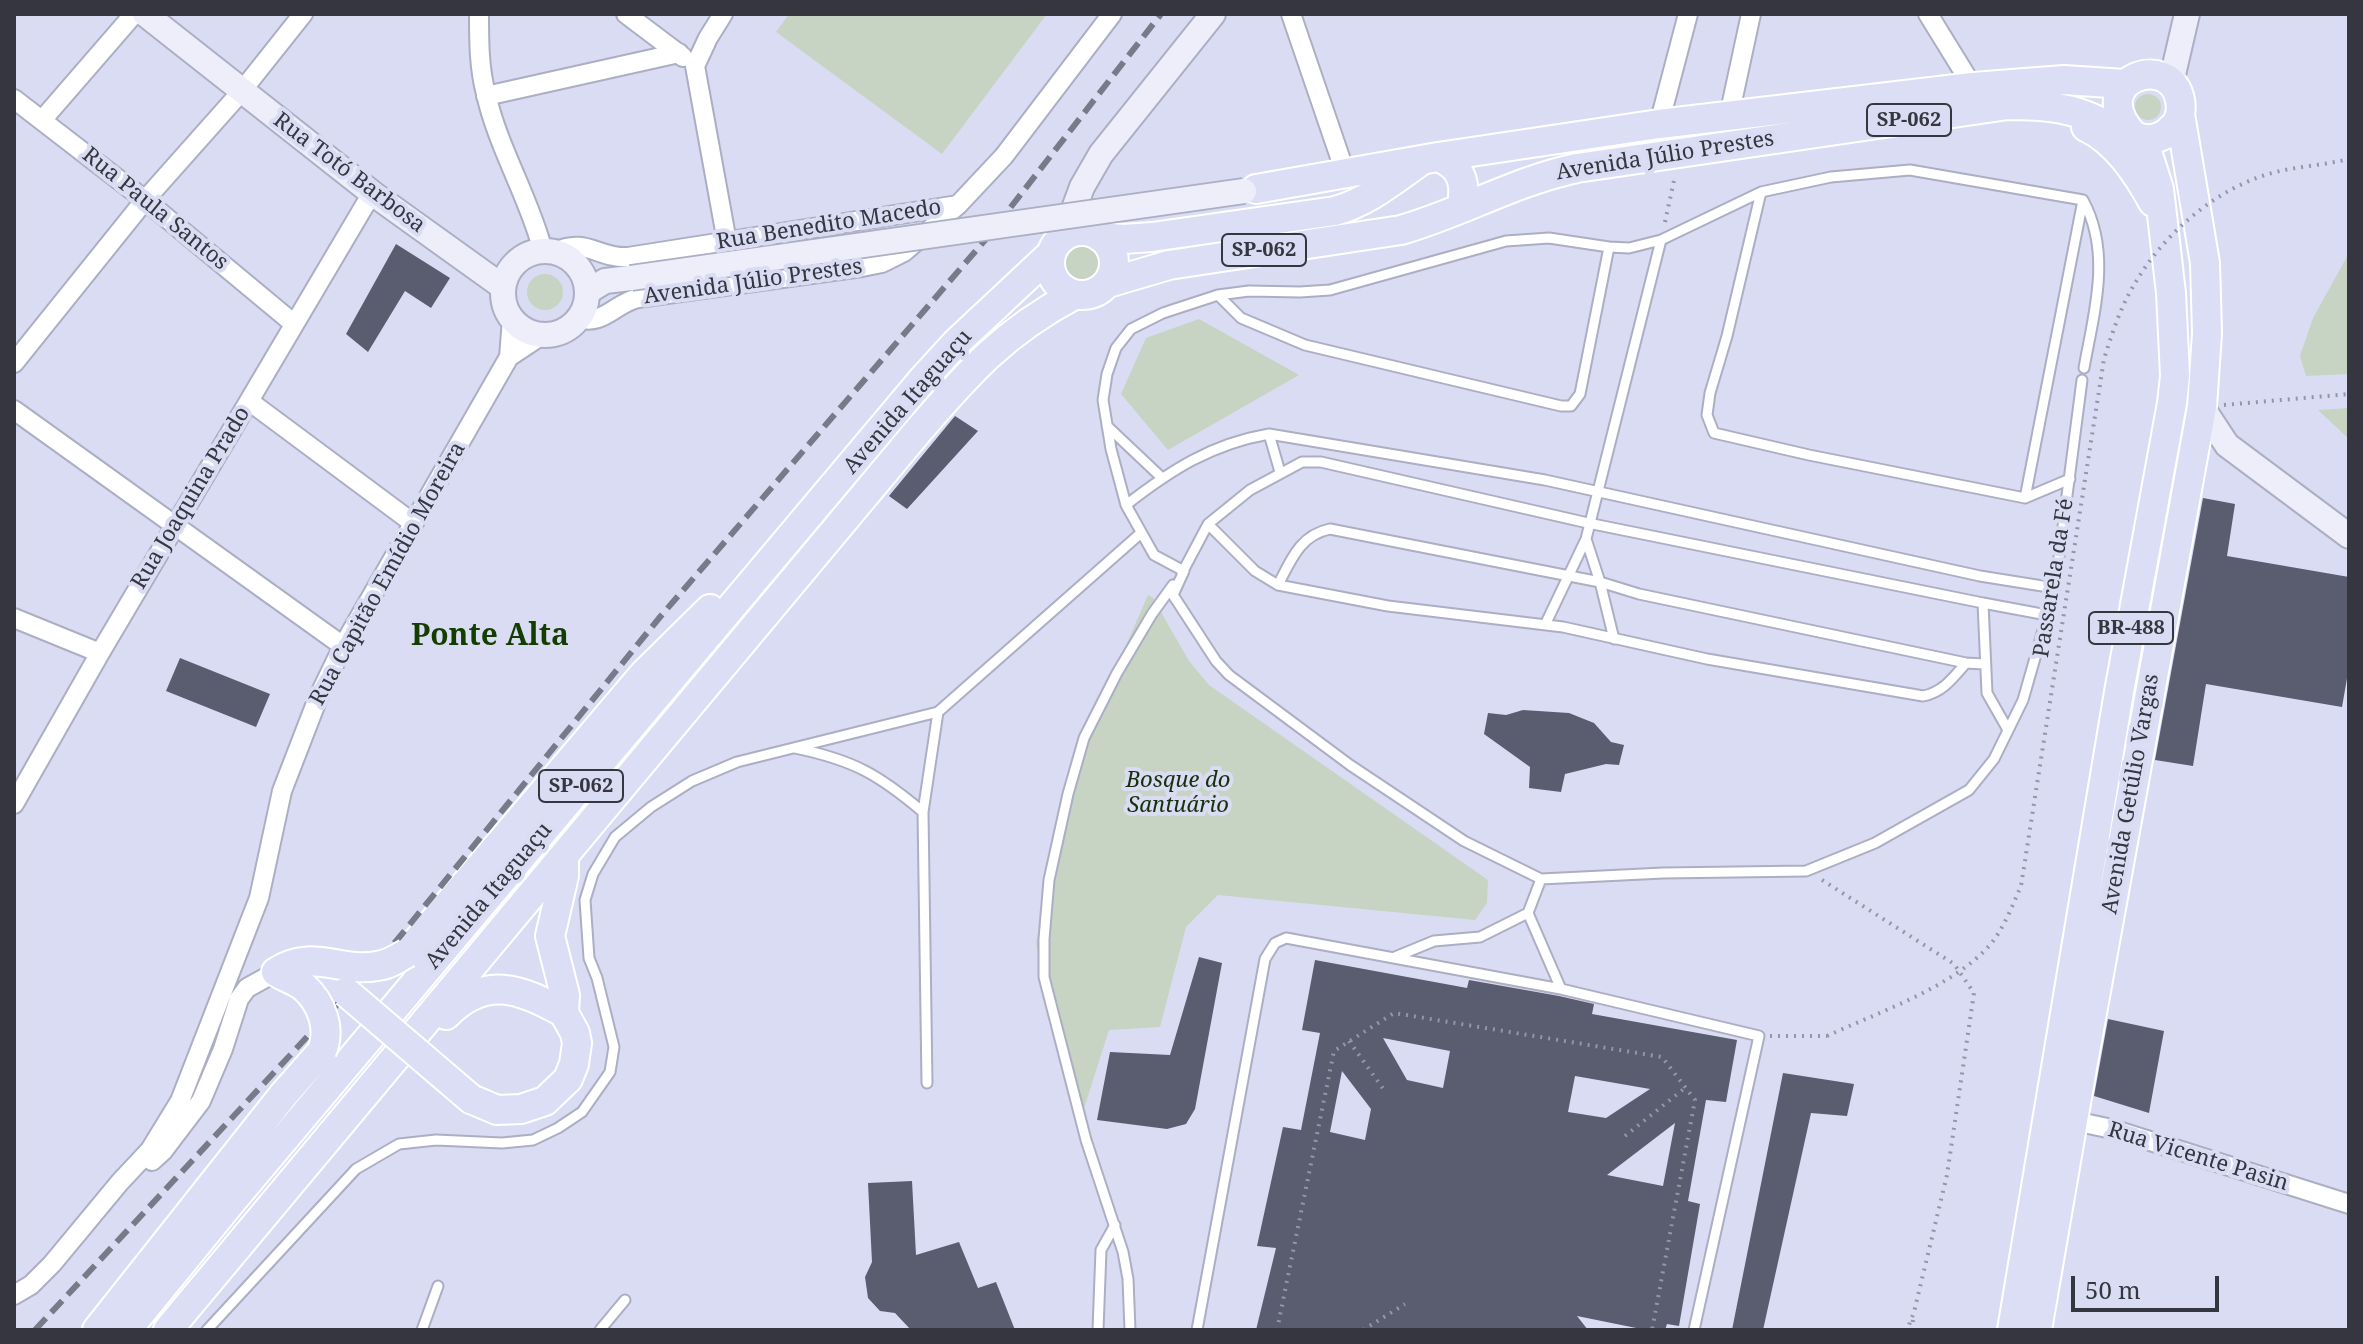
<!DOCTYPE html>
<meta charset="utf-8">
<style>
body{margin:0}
#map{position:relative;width:2363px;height:1344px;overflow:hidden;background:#dadcf3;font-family:"Noto Serif",serif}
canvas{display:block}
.frame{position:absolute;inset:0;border:16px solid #35363f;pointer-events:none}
.scale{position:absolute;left:2071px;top:1276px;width:148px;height:36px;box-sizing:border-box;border:4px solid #35363f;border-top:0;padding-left:10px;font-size:24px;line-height:28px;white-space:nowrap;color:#35363f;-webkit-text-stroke:6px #dadcf3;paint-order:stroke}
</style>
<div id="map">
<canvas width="2363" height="1344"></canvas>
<div class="frame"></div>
<div class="scale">50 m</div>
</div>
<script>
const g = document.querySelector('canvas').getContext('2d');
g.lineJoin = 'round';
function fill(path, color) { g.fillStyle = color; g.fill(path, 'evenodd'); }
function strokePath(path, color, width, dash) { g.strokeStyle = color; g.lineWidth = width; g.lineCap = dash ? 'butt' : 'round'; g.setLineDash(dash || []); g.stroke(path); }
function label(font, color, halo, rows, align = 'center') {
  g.font = font + ' "Noto Serif",serif'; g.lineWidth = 8; g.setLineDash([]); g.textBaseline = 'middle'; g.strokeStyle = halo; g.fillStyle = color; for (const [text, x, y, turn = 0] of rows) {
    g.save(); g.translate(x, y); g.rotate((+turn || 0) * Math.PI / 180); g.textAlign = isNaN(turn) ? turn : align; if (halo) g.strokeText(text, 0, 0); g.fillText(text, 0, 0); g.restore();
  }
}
fill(new Path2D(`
 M789,14H1047L942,154L776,32Z
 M2135 107a13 13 0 1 1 26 0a13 13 0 1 1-26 0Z
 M1062 264a20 20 0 1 1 40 0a20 20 0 1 1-40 0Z
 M2349,253V374L2306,376L2300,356L2313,318Z
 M527 292a18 18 0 1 1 36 0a18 18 0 1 1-36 0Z
 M1199,319L1299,375L1168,450L1121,394L1146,338Z
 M2349,408V439L2318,410Z
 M1148,595L1153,598L1189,661L1209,685L1488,880L1487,903L1475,920L1218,895L1186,927L1160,1027L1109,1030L1078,1127L1036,944L1063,789Z`), '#c7d4c3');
fill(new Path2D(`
 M396,244L450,278L431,308L405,291L368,352L346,334Z
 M955,416L978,431L907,509L889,496Z
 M2203,498L2235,504L2227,556L2349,577V667L2342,707L2206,684L2193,766L2155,760Z
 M180,658L270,694L256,727L166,691Z
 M1523,710L1569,713L1594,723L1611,742L1624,745L1619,765L1606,764L1565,774L1561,792L1529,788L1530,767L1484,734L1488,713L1506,715Z
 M1199,957L1222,963L1195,1109L1186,1124L1167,1129L1097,1120L1110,1052L1170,1055Z
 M1315,960L1467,988L1469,980L1559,996L1594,1004L1592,1014L1737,1040L1726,1102L1706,1100L1688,1201L1700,1204L1679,1326L1667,1324L1665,1330H1646L1577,1316L1588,1330H1256L1276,1248L1257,1246L1283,1127L1301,1130L1320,1033L1302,1030ZM1383,1038L1450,1051L1443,1088L1407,1080ZM1342,1071L1371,1109L1365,1140L1330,1132ZM1575,1076L1650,1089L1606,1118L1568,1112ZM1675,1123L1663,1186L1607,1175Z
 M2108,1019L2164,1031L2149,1113L2094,1096Z
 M1783,1073L1854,1084L1847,1116L1811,1113L1763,1330H1732Z
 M912,1181L916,1255L959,1242L978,1288L996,1282L1015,1330H911L895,1313L880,1311L868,1298L865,1277L872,1262L868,1183Z`), '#5a5c6f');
const lane = new Path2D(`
 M1761,192L1727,336L1710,393L1707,415L1714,433L1809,455L2025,498L2070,479
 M2083,200C2112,253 2094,312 2084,368
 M1661,240L1629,248L1609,247L1549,238L1506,241L1330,290L1300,292L1249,291L1218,295L1163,313L1131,329L1116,348L1107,374L1103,400L1111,449L1126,505L1154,555L1184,571L1173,595L1216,661L1229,675L1350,765L1464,841L1541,879L1663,873L1806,871L1875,843L1969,790L1994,759L2023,700L2055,588L2082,380
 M1218,295L1241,318L1305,345L1561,406H1571L1580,394L1609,247
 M1107,426L1161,477
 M1269,434L1280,472
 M2025,498L2083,200
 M1126,505C1171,470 1211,444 1269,434L1545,480L1980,576L2055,588
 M1208,524L1255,571L1278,585L1388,606L1563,627L1707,659L1923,696C1943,692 1953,678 1966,663
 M1182,573L1208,524L1250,490L1302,462H1321L1588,523L1983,603
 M1278,585C1291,560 1300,535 1330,529L1600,582L1639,594L1966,663L1984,664
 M1545,625L1586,539
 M1614,639L1600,582L1586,539L1661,240L1761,192L1831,177L1910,170L2083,200
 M2008,730L1987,693L1983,603L2047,615
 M795,748C853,760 878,774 923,812L927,1083
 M923,812L938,712
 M1541,879L1528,913L1561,989
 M1395,957L1434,941L1480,937L1528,913
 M207,1330L356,1169L399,1144L436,1140L502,1143L533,1140L558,1128L582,1112L610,1072L614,1047L597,978L589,958L585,900L593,874L615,837L651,807L692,781L737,762L938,712L1141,533
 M422,1330L438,1286
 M600,1330L625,1300
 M1098,1330L1101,1250L1115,1225
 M1130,1330L1128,1279L1123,1252L1086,1140L1044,977V939L1049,880L1068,794L1084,738L1117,673L1152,614L1173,585
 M1197,1330L1265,959L1275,943L1286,938L1561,989L1759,1036L1694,1330`);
const street = new Path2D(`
 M479,14C479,41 479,68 486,94C498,148 529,197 543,251
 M626,14L683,57
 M723,14L708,38L695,66L727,242
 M1291,14L1345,172
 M1928,14L1973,87
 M486,96L679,53
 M14,99L145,200L293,323
 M1729,116L1751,14
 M43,119L134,14
 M1659,124L1688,14
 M555,252C586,237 599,259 628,257L958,205
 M578,318C604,326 615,303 638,298L862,267L882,263L904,252L958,205L1004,156L1112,14
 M509,357L512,319
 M14,363L145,200L241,92L303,14
 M249,401L413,523
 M14,410L343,646
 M14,618L100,653
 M14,804L100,653L372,193
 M2065,1119L2112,1129L2349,1204
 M152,1161L163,1151L201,1101L223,1049L239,999L247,988L276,972
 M14,1295L31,1285L52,1264L120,1182L150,1150L180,1101L259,898L282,791L318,698L343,646L509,357L542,335`);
const secondary = new Path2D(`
 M145,14L372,193L503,287
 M2171,83L2187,14
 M1064,236L1082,187L1101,154L1213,14
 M503 293a42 42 0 1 1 84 0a42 42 0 1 1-84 0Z
 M587,292L605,281L631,278
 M2202,407L2227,445L2349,536`);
const primary = new Path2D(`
 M2086,127C2116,141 2137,173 2153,202
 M1438,157C1462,166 1467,184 1461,208
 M1256,189L1438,157L1659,124L1973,87L2064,80L2125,84
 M1050 263a32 32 0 1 1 64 0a32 32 0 1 1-64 0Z
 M1100,237L1123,239L1152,237L1335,211C1367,202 1391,182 1418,163
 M1108,283L1169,265L1401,230C1461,213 1515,181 1577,168L2008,105C2035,105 2061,106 2087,116C2105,123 2125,136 2145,139C2155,140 2165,136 2172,128C2180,121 2182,110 2180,100C2171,50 2082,80 2134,136
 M407,953L643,675L710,609
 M288,969L316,973L346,992
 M446,1015C485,975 520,988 564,1013
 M471,1099L497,1110L521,1109L545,1101L568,1079L574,1064L577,1043L575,1033L564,1013L565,995L550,936L564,876V856
 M97,1330L284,1094L322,1051
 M127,1330L232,1201L923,379L956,343L1050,255
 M168,1330L919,430C969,372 1004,332 1074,295
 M2012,1330L2119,692L2172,403L2175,376L2171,293L2159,189L2143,139
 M2037,1330L2082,1068L2202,407L2207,333L2205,263L2180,114`);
strokePath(lane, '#acaec3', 13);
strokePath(street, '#acaec3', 22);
strokePath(secondary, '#acaec3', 28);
strokePath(primary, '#fff', 32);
strokePath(new Path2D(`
 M1665,222L1675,176
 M2224,405L2349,394
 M1822,880L1954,964L1974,993L1947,1175L1914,1312L1907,1330
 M1770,1036H1827
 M1349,1041L1384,1090
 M1625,1136L1685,1088
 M1277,1330L1334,1051L1394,1013L1662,1057L1695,1100L1652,1330
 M1363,1330L1405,1304
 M1912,1330L1913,1319`), '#9495a7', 4, [2, 6]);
strokePath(lane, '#fff', 9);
strokePath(street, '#fff', 18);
strokePath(secondary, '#edeefa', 24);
strokePath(primary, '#dcdef5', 28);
strokePath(new Path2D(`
 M35,1330L397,940L660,617L986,239L1161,14`), '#797a89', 6, [16, 8]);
const secondaryBridge = new Path2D(`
 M631,278L1244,191`);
const primaryBridge = new Path2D(`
 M346,992L471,1099
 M322,1051C331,1029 322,1003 304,987C296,981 285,977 276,972C312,948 341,973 377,966C388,965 397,959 407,953`);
strokePath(secondaryBridge, '#acaec3', 28, []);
strokePath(primaryBridge, '#fff', 32, []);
strokePath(new Path2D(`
 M1827,1036C1879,1012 1951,988 1989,946C2004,929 2012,906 2021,886L2104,359C2112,334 2120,308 2134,285C2163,234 2218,186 2276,172C2300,166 2325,165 2349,159`), '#9495a7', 4, [2, 6]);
strokePath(secondaryBridge, '#edeefa', 24);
strokePath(primaryBridge, '#dcdef5', 28);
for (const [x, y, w] of [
 [1909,120,84],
 [1264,250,84],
 [2131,628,84],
 [581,786,84]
]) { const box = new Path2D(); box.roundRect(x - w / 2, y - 16, w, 32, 6); g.fillStyle = '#dadcf3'; g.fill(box); strokePath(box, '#35363f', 2); }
label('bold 20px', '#35363f', null, [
 ["SP-062",1909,120],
 ["SP-062",1264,250],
 ["BR-488",2131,628],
 ["SP-062",581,786]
]);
label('22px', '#35363f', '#dadcf3', [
 ["Avenida Júlio Prestes",1665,156,-9],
 ["Rua Totó Barbosa",349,173,37],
 ["Rua Paula Santos",155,209,39],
 ["Rua Benedito Macedo",829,225,-9],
 ["Avenida Júlio Prestes",753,282,-8],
 ["Avenida Itaguaçu",908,402,-49],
 ["Rua Joaquina Prado",191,498,-59],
 ["Rua Capitão Emídio Moreira",388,574,-61],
 ["Passarela da Fé",2054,578,-81],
 ["Avenida Getúlio Vargas",2131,794,-80],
 ["Avenida Itaguaçu",489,896,-50],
 ["Rua Vicente Pasin",2198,1157,17]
]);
label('italic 22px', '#15310a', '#dadcf3', [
 ["Bosque do",1178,781],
 ["Santuário",1178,806]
]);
label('bold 30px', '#143e00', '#dadcf3', [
 ["Ponte Alta",490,636]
]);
</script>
